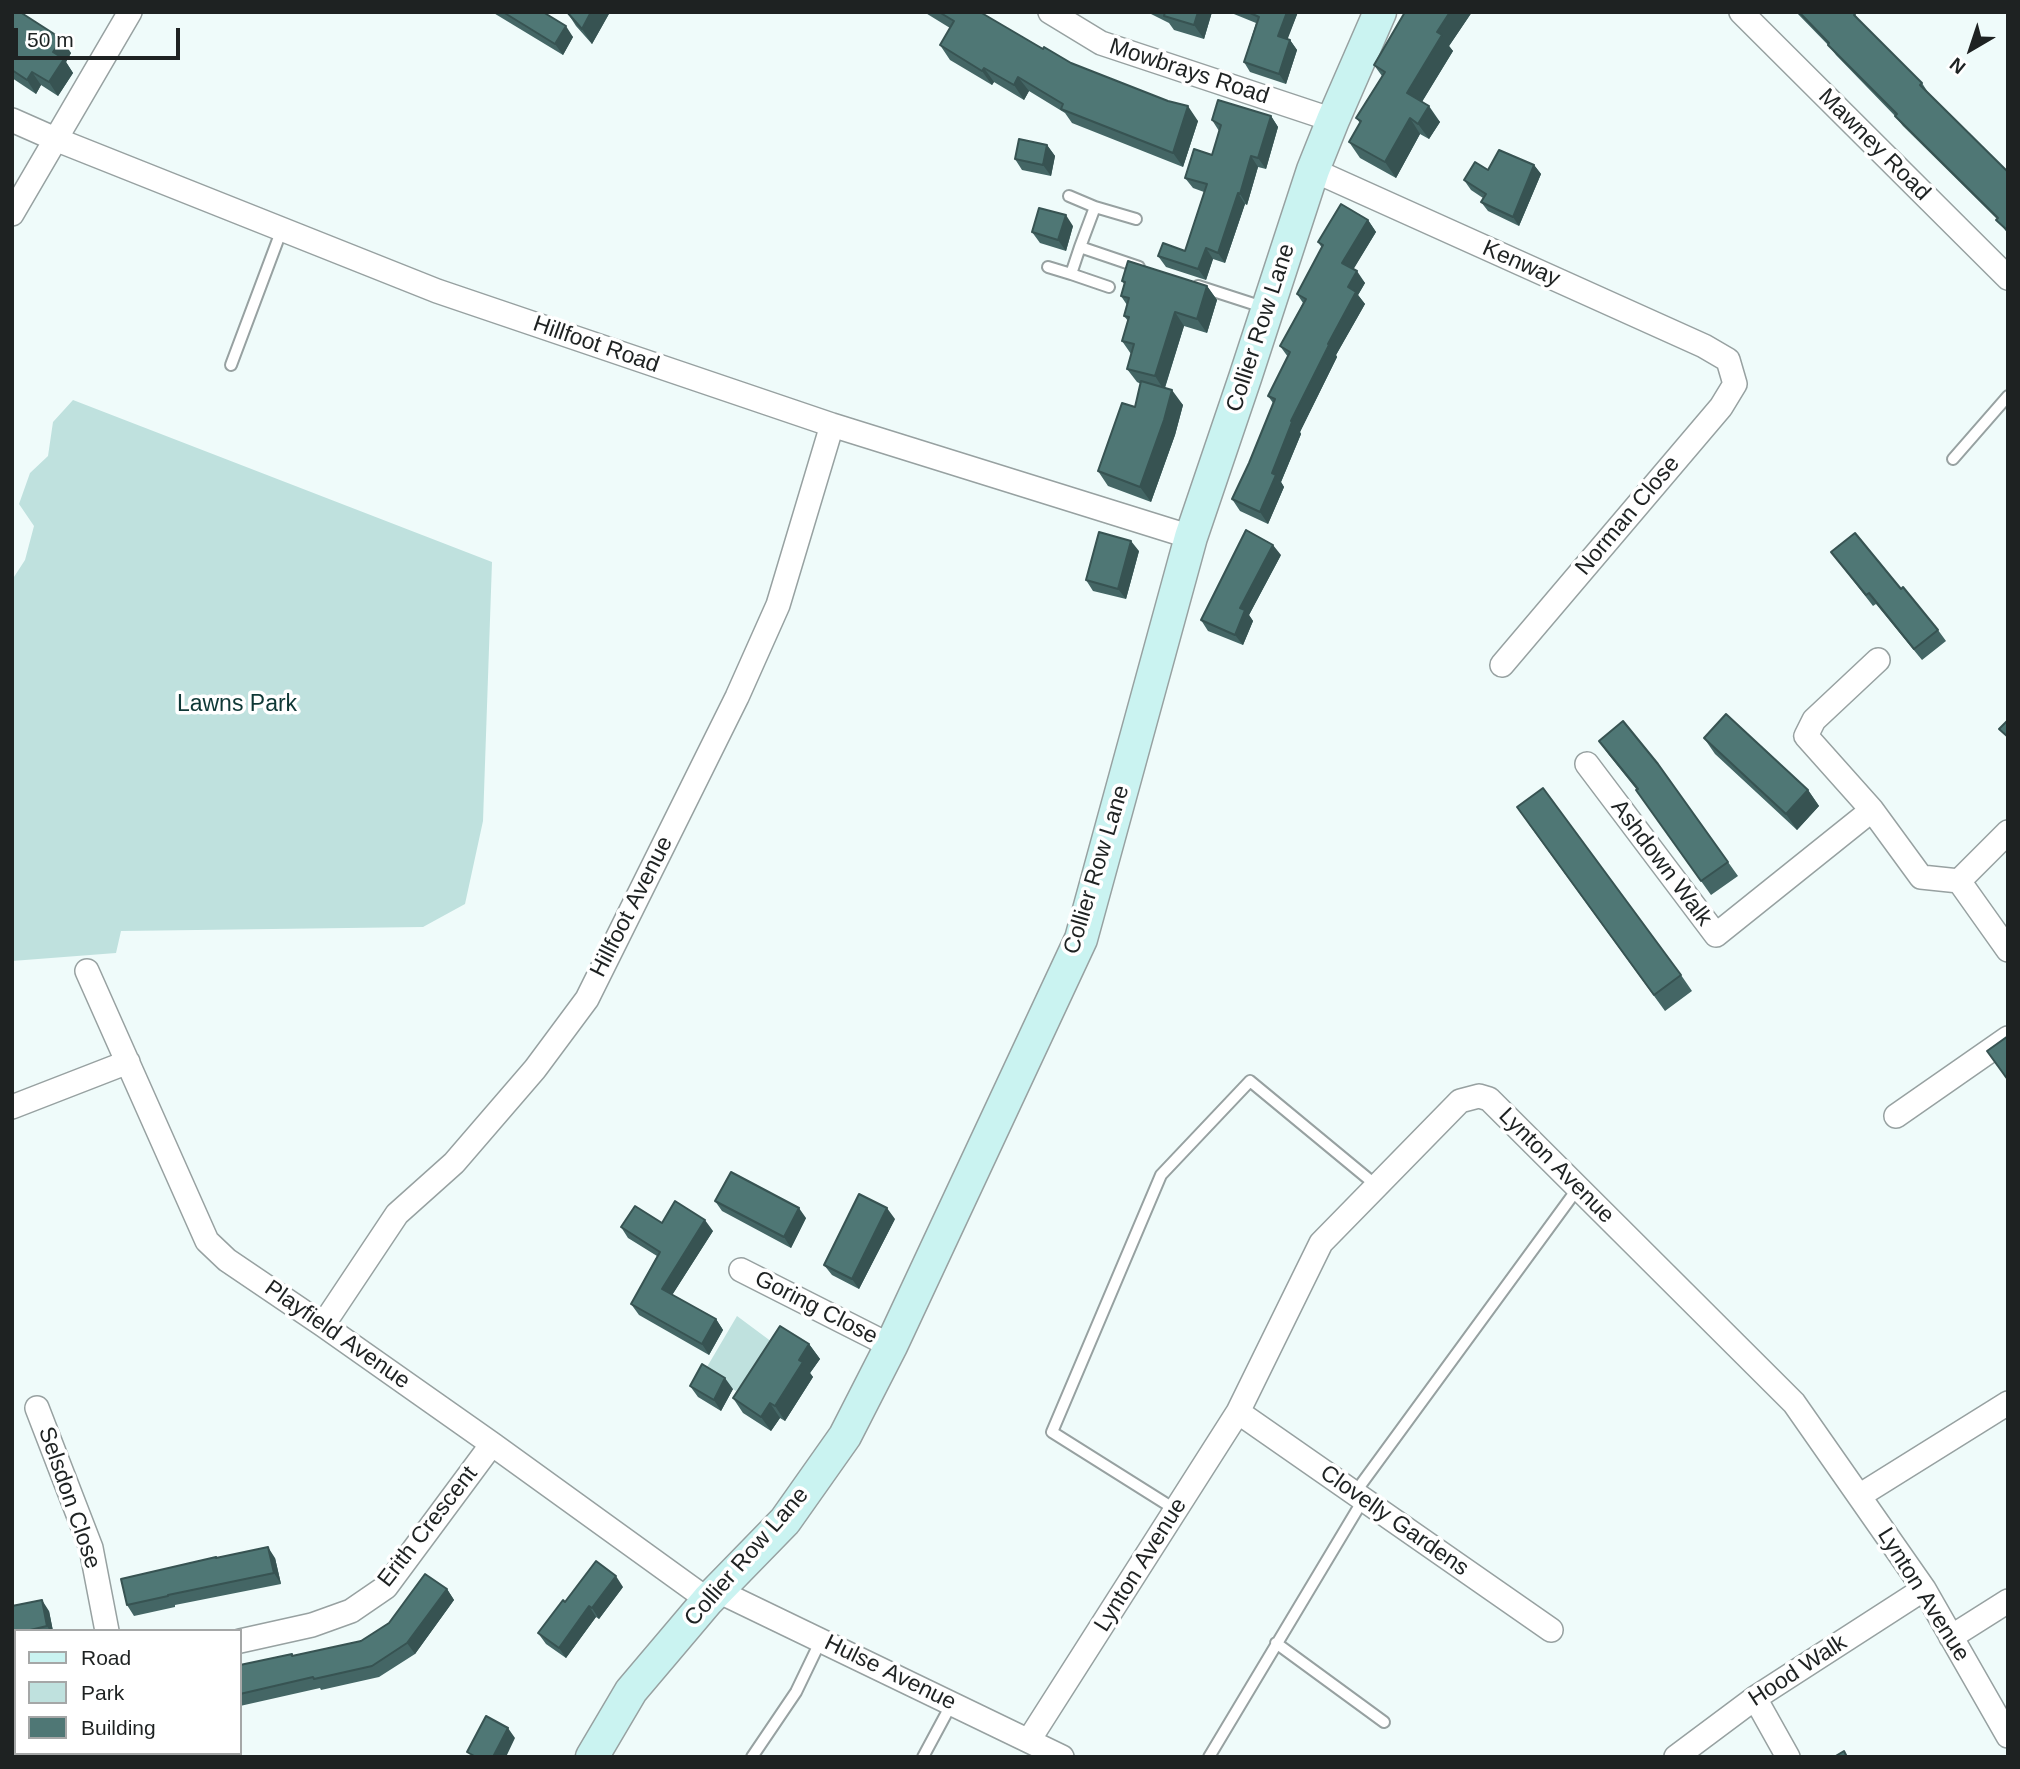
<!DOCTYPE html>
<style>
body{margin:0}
#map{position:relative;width:2020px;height:1769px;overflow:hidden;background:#effbfa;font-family:Helvetica,sans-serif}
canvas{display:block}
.frame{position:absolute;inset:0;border:14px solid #1e2222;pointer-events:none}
.legend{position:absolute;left:14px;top:1629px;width:228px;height:126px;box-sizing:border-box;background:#fff;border:2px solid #a5a7a7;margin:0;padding:9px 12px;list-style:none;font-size:21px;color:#1e2222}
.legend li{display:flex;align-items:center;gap:14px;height:35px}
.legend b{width:35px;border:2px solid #a5a7a7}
.north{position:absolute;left:1936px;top:14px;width:70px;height:70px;-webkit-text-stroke:5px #fff;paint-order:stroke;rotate:219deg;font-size:19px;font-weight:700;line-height:28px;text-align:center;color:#1e2222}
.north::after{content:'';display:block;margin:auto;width:24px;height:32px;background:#1e2222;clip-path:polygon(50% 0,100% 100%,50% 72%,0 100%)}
.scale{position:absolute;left:14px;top:28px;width:166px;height:32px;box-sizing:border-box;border:4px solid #1e2222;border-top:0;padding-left:9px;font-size:21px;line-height:24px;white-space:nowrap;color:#1e2222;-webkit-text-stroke:5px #fff;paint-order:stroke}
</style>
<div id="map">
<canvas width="2020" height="1769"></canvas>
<div class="frame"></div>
<ul class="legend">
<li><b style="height:9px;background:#caf3f1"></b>Road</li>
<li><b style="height:19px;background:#bfe1de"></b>Park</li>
<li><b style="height:19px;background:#4f7775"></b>Building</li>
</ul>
<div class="north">N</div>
<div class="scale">50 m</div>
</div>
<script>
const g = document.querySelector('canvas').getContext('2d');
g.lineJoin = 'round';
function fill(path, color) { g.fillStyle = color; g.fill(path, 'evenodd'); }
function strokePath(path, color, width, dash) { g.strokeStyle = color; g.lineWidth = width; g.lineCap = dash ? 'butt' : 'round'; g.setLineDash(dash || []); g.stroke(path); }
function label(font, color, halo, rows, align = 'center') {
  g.font = font + ' Helvetica,sans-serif'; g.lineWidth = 7; g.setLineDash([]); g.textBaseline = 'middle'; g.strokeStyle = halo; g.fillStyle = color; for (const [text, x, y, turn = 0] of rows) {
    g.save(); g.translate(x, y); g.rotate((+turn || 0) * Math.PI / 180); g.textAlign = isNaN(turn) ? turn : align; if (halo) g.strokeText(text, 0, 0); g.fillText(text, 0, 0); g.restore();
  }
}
fill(new Path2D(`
 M73,400L492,562L483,821L465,904L423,927L121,931L116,953L12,961V580L25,560L34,526L19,504L30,473L48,456L53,422Z
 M737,1316L776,1345L761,1359L736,1391L704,1372Z`), '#bfe1de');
const service = new Path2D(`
 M1069,196L1095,207
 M1136,219L1095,207L1080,247L1139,267
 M1080,247L1071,274L1109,287
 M1048,267L1071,274
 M1198,286L1266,308
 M231,365L282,229
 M1953,459L2008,396
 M1354,1494L1578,1188
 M1176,1510L1052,1432L1161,1175L1250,1081L1377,1186
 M1276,1643L1384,1722
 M752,1757L796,1692L821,1640
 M923,1757L952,1703
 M1209,1757L1363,1500`);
const minor = new Path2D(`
 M1050,12L1101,43L1333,120
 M1741,12L2008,278
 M12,120L55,139L437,291L832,425L1191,537
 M1313,170L1704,346L1728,360L1735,384L1721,407L1502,665
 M12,214L130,12
 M1878,660L1814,720L1806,736L1872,810L1921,877L1959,881
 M1587,764L1716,935L1872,810
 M1959,881L2008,950
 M1959,881L2008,832
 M87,971L207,1241L227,1260L323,1325L492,1444L708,1600
 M12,1107L128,1062
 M1896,1116L2008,1038
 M741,1270L891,1346
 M323,1325L397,1214L454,1163L535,1069L587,999L737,697L778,605L832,425
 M37,1408L91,1548L107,1631
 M1238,1412L1551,1630
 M1859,1496L2008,1403
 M718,1591L1062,1757
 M1951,1637L2008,1601
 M240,1641L312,1625L351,1611L386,1587L492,1444
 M12,1694L16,1693
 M1755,1698L1788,1757
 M1029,1740L1238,1412L1321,1243L1460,1101L1479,1096L1489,1099L1794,1403L1924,1589L2008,1736
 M1676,1757L1755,1698L1924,1589`);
const secondary = new Path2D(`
 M592,1757L631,1691L708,1600L785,1521L845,1436L891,1346L1081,939L1191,537L1245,378L1313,170L1333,120L1380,12`);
strokePath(service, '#97a1a1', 14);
strokePath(minor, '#97a1a1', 26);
strokePath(secondary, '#97a1a1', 35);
strokePath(service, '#fff', 10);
strokePath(minor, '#fff', 23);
strokePath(secondary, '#caf3f1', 32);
fill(new Path2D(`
 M492,12H543L573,37L563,55Z
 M567,12H610L592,44L576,26Z
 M924,12H980L1043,49L1071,63L1198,121L1183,167L1072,123L1065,113L1029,91L1024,100L994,82L992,85L950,60L940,45L950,28Z
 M1147,12H1212L1204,39L1174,30L1169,23Z
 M1229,12H1298L1287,39L1290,40L1297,50L1286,84L1250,72L1244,62L1256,23Z
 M1405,12H1472L1449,46L1453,51L1422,102L1440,122L1429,139L1420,134L1396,178L1360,158L1349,142L1360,123L1356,118L1382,76L1374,65Z
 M1796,12H1853L1860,21L1922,83L1929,94L2008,172V234L1997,219L1903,126L1895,116L1836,55L1830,47Z
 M12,15L71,53L66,62L73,73L58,96L41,85L36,94L12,78Z
 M1271,116L1278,127L1266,169L1258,167L1247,205L1245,204L1225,263L1213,259L1206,280L1166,267L1158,256L1185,251L1204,192L1193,188L1185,178L1212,155L1219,131L1212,120Z
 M1047,145L1055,156L1051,176L1022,170L1015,159Z
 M1534,165L1541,174L1519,226L1488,211L1481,202L1483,198L1471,190L1464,180L1488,170Z
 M1368,220L1376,232L1353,269L1365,283L1358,295L1365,304L1336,355L1337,357L1300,432L1301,434L1281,482L1284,487L1268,524L1240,511L1232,499L1249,463L1273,403L1268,396L1288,357L1280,346L1303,303L1297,294L1322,248L1318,242Z
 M1073,226L1066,251L1040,243L1032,232Z
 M1122,281L1207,286L1217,300L1207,333L1184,326L1165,388L1183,405L1175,435L1151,502L1108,486L1098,471L1135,407L1141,384L1137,382L1127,369L1131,354L1122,341L1128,321L1124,316L1127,305L1121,296L1125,285Z
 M1139,551L1126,599L1093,591L1086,580Z
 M1831,552L1901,589L1938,630L1946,641L1922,660L1876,604L1873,606Z
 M1281,555L1249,615L1253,621L1243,645L1208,631L1201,620Z
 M1704,738L1808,790L1819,806L1797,830L1715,754Z
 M1599,741L1658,764L1738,876L1711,895L1636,790H1637L1609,755Z
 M1528,823L1681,975L1692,991L1665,1011Z
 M715,1201L806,1218L791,1248L722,1211Z
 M895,1219L859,1289L832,1275L824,1265Z
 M662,1223L713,1231L672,1295L716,1319L723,1330L709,1355L639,1315L631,1304L657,1256L628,1238L621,1227Z
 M809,1344L820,1359L810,1373L813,1377L785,1421L780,1418L771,1431L743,1413L733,1398Z
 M690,1386L733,1389L721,1411L698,1397Z
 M217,1558H275L281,1584L175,1605V1607L134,1616L127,1605Z
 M623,1587L599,1619L596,1617L566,1658L546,1644L538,1633L565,1602Z
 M447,1589L454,1600L415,1654L379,1677L321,1690L320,1688L240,1706V1665L292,1654L293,1656L361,1641Z
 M12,1606L49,1611L53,1631H16V1645L12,1646Z
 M16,1718V1753H39L23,1757H12V1719Z`), '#446665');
fill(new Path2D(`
 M591,12H610L592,44L582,29Z
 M1198,12H1212L1204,39L1194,25Z
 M1287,12H1298L1285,46L1278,36Z
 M1450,12H1472L1449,46L1453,51L1418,108L1407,93L1437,32Z
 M566,26L573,37L563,55L555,44Z
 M62,39L71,53L66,62L73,73L58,96L49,82L53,52Z
 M1290,40L1297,50L1286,84L1279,74Z
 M984,68L994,82L992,85L982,71Z
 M32,72L41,85L36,94L27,80Z
 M1018,77L1029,91L1024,100L1014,85Z
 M1188,106L1198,121L1183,167L1173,153Z
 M1429,106L1440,122L1429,139L1418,124Z
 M1271,116L1278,127L1266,169L1258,158Z
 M1410,118L1420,134L1396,178L1385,162Z
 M1047,145L1055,156L1051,176L1043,165Z
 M1251,156L1258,167L1247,205L1240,194Z
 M1534,165L1541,174L1519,226L1513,217Z
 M1238,193L1245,204L1225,263L1218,253Z
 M1066,215L1073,226L1066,251L1058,240Z
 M1368,220L1376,232L1350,275L1342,263Z
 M1206,248L1213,259L1206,280L1198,269Z
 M1357,271L1365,283L1358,295L1365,304L1336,355L1337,357L1300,432L1301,434L1281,482L1284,487L1268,524L1260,512L1272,473L1291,421L1328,344L1348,287Z
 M1207,286L1217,300L1207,333L1197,319Z
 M1175,312L1184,326L1164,390L1155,376Z
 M1172,390L1183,405L1175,435L1151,502L1140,487Z
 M1131,541L1139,551L1126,599L1118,589Z
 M1273,545L1281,555L1249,615L1253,621L1243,645L1235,635L1240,608Z
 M1808,790L1819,806L1797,830L1786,814Z
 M799,1208L806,1218L791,1248L784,1237Z
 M887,1208L895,1219L859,1289L852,1279Z
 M705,1220L713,1231L669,1300L662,1289Z
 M716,1319L723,1330L709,1355L702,1344Z
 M809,1344L820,1359L810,1373L813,1377L785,1421L775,1406L799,1360Z
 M725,1378L733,1389L721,1411L714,1400Z
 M770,1403L780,1418L771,1431L761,1417Z
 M268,1547L275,1558L281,1584L274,1573Z
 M616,1576L623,1587L599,1619L592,1608Z
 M447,1589L454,1600L415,1654L407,1643Z
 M42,1600L49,1611L53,1631H50L47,1626Z
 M589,1606L596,1617L566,1658L559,1648Z
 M508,1728L515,1738L506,1757H493Z`), '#375352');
const building = new Path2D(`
 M14,12H20L62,39L53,52L64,59L49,82L32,72L27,80L12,70V15Z
 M503,12H543L566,26L555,44Z
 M567,12H591L582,29Z
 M939,12H980L1043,49L1044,47L1071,63L1168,101L1188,106L1173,153L1061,109L1063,104L1018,77L1014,85L984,68L982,71L940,45L954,21Z
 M1165,12H1198L1194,25L1164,16Z
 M1248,12H1287L1278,36L1290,40L1279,74L1244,62L1259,17Z
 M1405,12H1450L1437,32L1442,35L1407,93L1429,106L1418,124L1410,118L1385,162L1349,142L1361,121L1356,118L1385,72L1374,65Z
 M1799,12H1853L1855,14L1854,15L1922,83L1920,85L2008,172V231L1996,220L1998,218L1895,116L1897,114L1828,45L1829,43Z
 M1218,100L1271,116L1258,158L1251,156L1240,194L1238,193L1218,253L1206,248L1198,269L1158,256L1163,243L1185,251L1207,184L1185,178L1194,149L1212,155L1221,125L1212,120Z
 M1019,139L1047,145L1043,165L1015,159Z
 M1499,150L1534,165L1513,217L1481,202L1486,194L1464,180L1475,162L1488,170Z
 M1341,204L1368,220L1342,263L1357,271L1348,287L1356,292L1328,344L1329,345L1291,421L1292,422L1272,473L1276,475L1260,512L1232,499L1249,463L1275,399L1268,396L1290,352L1280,346L1306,299L1297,294L1323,245L1318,242Z
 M1039,208L1066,215L1058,240L1032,232Z
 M1128,261L1207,286L1197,319L1175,312L1155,376L1127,369L1134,344L1122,341L1129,317L1124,316L1129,298L1121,296L1125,282L1122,281Z
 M1141,381L1172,390L1164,420L1140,487L1098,471L1122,403L1135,407Z
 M1246,530L1273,545L1240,608L1245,610L1235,635L1201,620Z
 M1099,532L1131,541L1118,589L1086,580Z
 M1855,533L1901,589L1903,587L1938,630L1914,649L1869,593L1866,595L1831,552Z
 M1726,714L1808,790L1786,814L1704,738Z
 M2008,720V737L1999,729Z
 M1623,721L1658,764L1728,862L1701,881L1636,790L1638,789L1599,741Z
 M1543,788L1681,975L1654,995L1517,807Z
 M2008,1036V1080L1987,1051Z
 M731,1172L799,1208L784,1237L715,1201Z
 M859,1194L887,1208L852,1279L824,1265Z
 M675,1201L705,1220L662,1289L716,1319L702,1344L631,1304L660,1252L621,1227L635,1206L662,1223Z
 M780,1326L809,1344L799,1360L803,1362L775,1406L770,1403L761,1417L733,1398Z
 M702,1364L725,1378L714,1400L690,1386Z
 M268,1547L274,1573L168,1595V1596L127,1605L121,1579L216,1557V1558Z
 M596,1561L616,1576L592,1608L589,1606L559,1648L538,1633L563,1600L565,1602Z
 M425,1574L447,1589L407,1643L372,1666L314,1679L313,1677L240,1694V1665L292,1654V1656L361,1641L389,1623Z
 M42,1600L47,1626L26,1631H16V1633L12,1634V1606Z
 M486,1716L508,1728L493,1757H476L467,1752Z
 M16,1718V1746L12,1747V1719Z
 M1844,1751L1847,1757H1834Z`);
fill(building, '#4f7775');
strokePath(building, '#375352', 2);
label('23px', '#1e2222', '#fff', [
 ["Mowbrays Road",1189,72,18],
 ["Mawney Road",1874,145,45],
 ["Kenway",1521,264,24],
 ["Collier Row Lane",1261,328,-72],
 ["Hillfoot Road",596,345,19],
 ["Norman Close",1628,516,-50],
 ["Ashdown Walk",1661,863,53],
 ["Collier Row Lane",1097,870,-73],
 ["Hillfoot Avenue",632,907,-63],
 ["Lynton Avenue",1556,1166,45],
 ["Goring Close",816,1308,27],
 ["Playfield Avenue",337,1335,35],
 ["Selsdon Close",69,1498,71],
 ["Clovelly Gardens",1394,1521,35],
 ["Erith Crescent",428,1527,-52],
 ["Collier Row Lane",747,1557,-49],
 ["Lynton Avenue",1141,1565,-58],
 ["Lynton Avenue",1923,1595,58],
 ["Hood Walk",1798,1671,-33],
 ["Hulse Avenue",890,1673,26]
]);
label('23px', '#0e3836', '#fff', [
 ["Lawns Park",237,705]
]);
</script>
